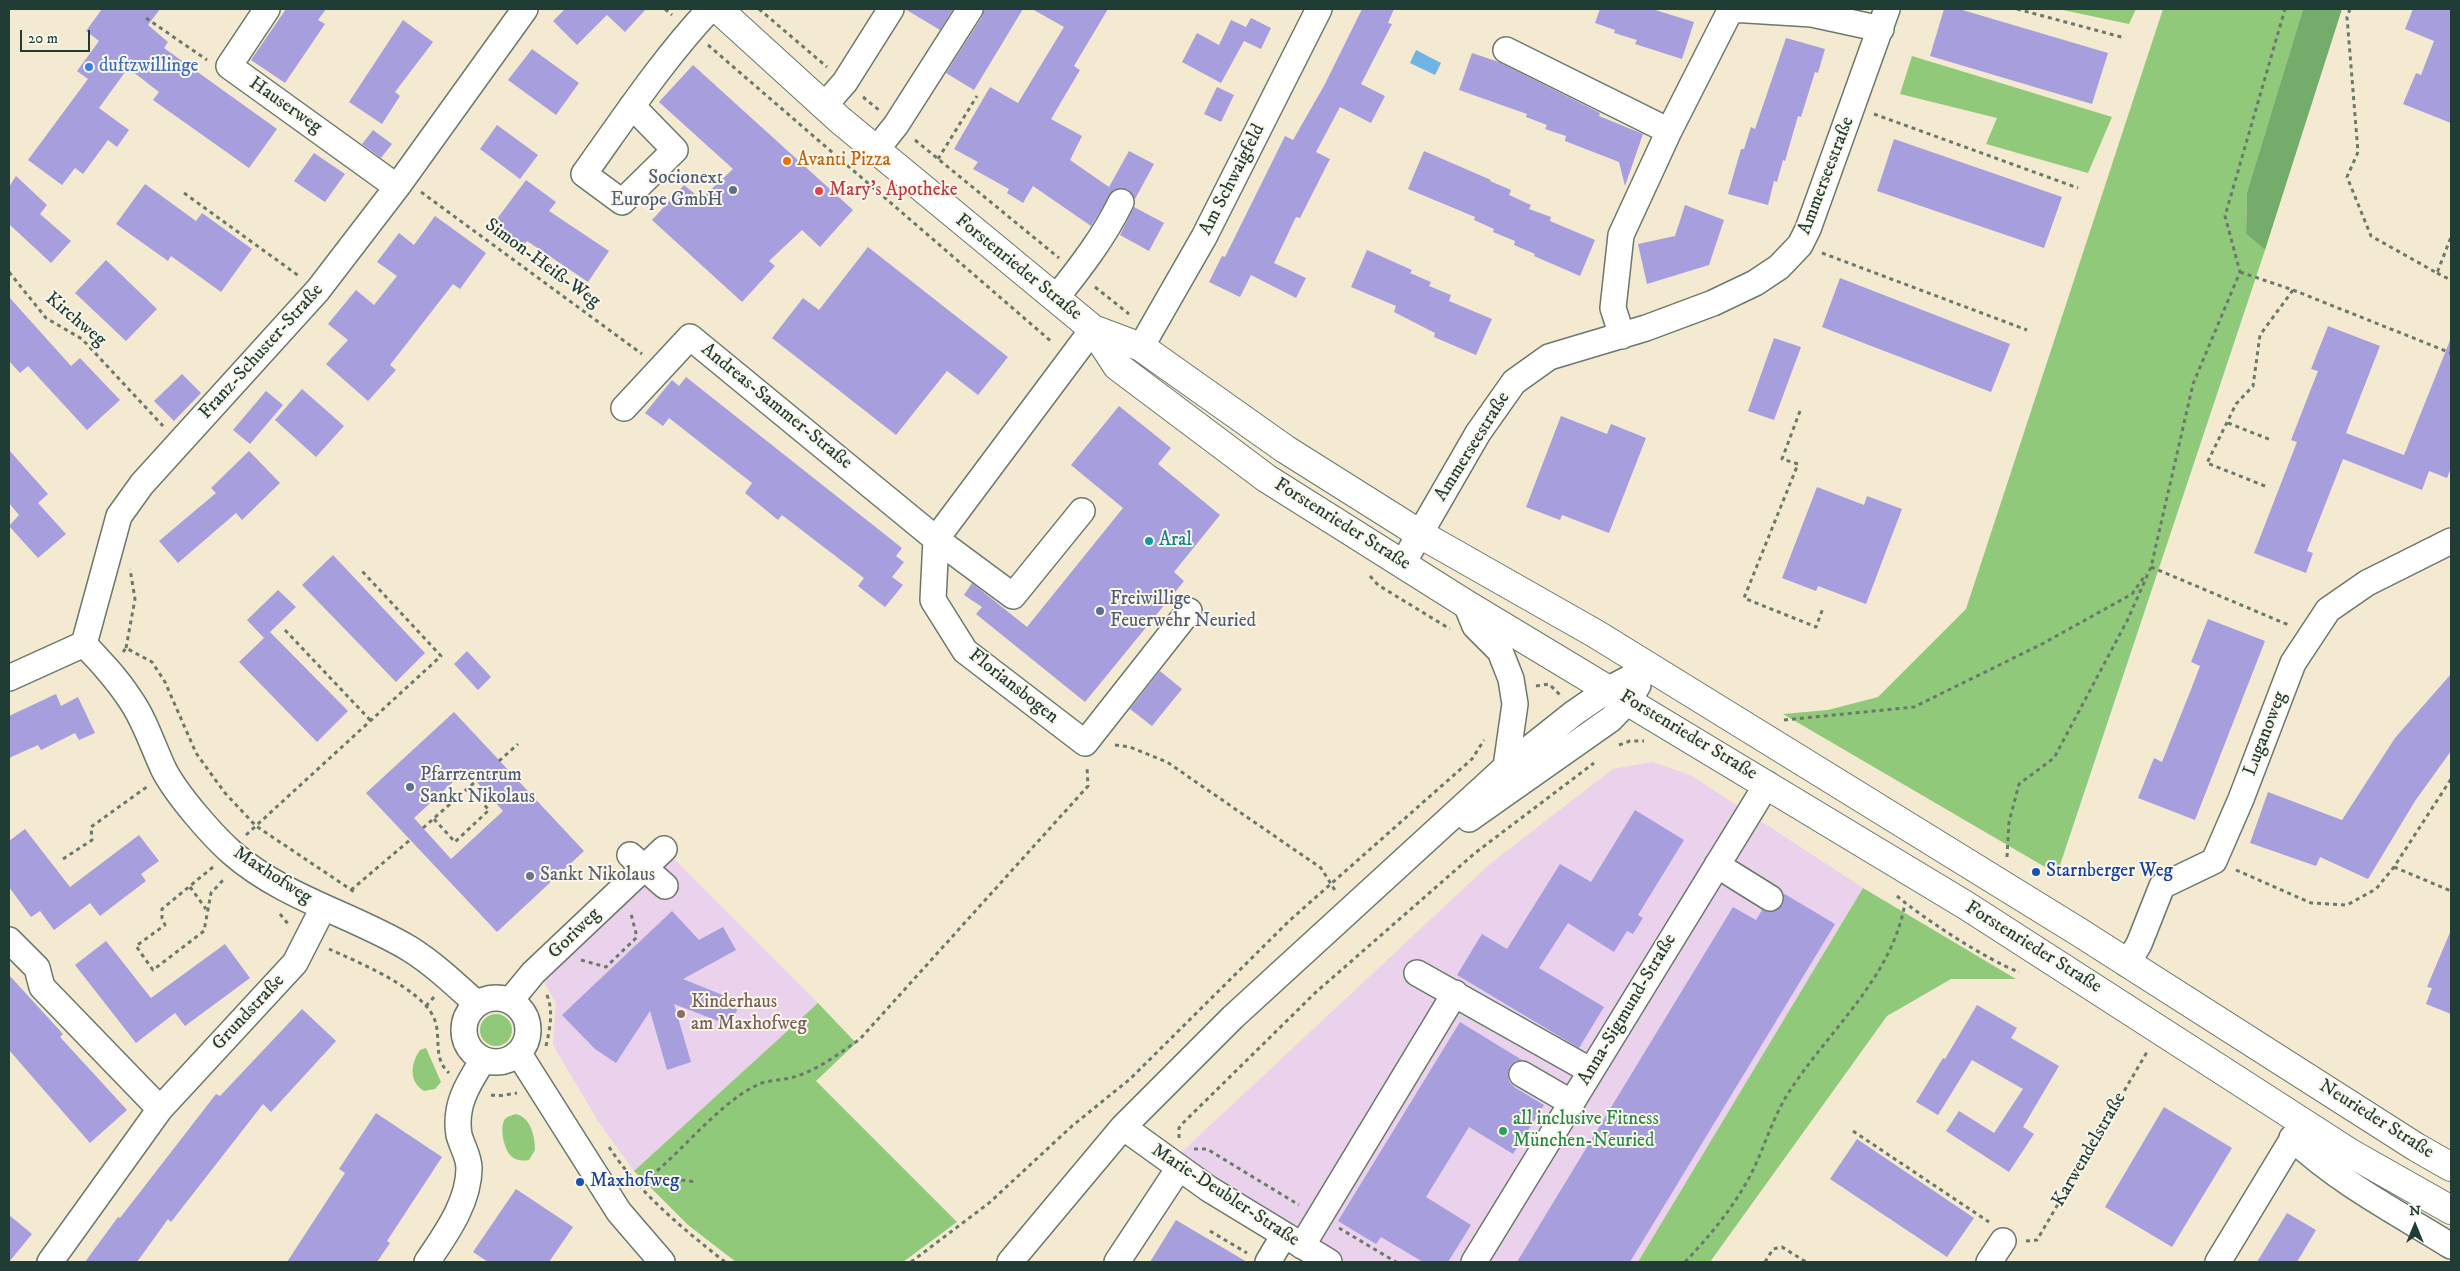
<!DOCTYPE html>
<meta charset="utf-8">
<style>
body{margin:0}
#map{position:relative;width:2460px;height:1271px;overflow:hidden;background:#f4e9d1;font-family:"IM FELL DW Pica",serif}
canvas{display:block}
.frame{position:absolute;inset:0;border:10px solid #1f3d34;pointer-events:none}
.north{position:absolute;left:2390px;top:1201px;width:50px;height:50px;-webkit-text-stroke:4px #fbf7ec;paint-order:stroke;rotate:0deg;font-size:14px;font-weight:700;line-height:20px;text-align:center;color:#1f3d34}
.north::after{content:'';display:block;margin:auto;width:18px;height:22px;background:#1f3d34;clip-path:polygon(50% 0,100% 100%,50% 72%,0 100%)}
.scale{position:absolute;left:20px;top:30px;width:70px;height:22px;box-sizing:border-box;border:2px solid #1f3d34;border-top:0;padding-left:6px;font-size:15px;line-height:18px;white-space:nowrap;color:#1f3d34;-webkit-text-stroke:4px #fbf7ec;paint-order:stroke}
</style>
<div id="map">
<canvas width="2460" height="1271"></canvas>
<div class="frame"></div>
<div class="north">N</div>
<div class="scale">20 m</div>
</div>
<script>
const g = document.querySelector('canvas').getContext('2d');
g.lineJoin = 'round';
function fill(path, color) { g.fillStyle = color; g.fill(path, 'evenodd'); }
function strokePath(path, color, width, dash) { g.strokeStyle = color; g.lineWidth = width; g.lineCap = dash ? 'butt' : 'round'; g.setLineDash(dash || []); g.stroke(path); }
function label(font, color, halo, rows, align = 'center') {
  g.font = font + ' "IM FELL DW Pica",serif'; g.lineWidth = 4; g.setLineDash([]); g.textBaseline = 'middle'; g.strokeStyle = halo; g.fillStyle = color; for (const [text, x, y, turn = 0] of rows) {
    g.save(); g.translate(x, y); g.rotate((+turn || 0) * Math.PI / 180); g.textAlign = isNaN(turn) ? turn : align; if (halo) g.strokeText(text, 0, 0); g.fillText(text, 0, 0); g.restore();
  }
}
fill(new Path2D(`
 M1653,762L1692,776L1863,888L1638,1262H1338L1172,1161L1491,863L1613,769Z
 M673,858L818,1003L634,1171L598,1121L553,1045L556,1003L544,982Z`), '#ead1ec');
fill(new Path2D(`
 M2058,9H2136L2129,24Z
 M2163,9H2303L2247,192L2246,234L2265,250L2057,874L1783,714L1828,710L1878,697L1966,609Z
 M1912,56L2112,117L2088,173L1986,144L1997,118L1900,94Z
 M1863,888L2016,979H1951L1887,1016L1710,1262H1638Z
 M818,1003L856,1043L816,1081L957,1222L903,1262H736L688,1225L634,1171Z
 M480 1030a16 16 0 1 1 32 0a16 16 0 1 1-32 0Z
 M426,1048L441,1082L435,1089L424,1091C408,1081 411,1063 420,1050Z
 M516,1114C531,1118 535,1136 535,1150L529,1160C523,1161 516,1161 511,1156C504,1149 499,1127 505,1119C508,1116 513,1115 516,1114Z`), '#91c97b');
fill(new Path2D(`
 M2303,9H2342L2265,250L2246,234L2247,192Z`), '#74ad6b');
fill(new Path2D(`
 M1416,50L1441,63L1435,75L1410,63Z`), '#6fb4e5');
fill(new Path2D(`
 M102,9H160L148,25L168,42L164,48L277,129L249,168L153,100L159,92L128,68L99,108L129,130L117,147L108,140L83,174L75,168L62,185L28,160L88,79L77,71L99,41L86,31Z
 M286,9H326L318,20L325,24L285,83L251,60Z
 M565,9H646L625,32L607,15L577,45L553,21Z
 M905,9H953L940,30Z
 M984,9H1023L974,90L946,73L982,17Z
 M1032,9H1108L1074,66L1080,70L1051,119L1082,136L1070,160L1109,187L1129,151L1154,164L1135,199L1127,189L1114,190L1091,226L1033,186L1023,203L1007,193L1009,189L973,169L978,162L954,149L990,87L1018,103L1064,27Z
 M1362,9H1394L1388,23L1392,24L1361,84L1385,96L1371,123L1340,107L1316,152L1330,159L1300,218L1296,217L1274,263L1306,278L1296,298L1251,275L1240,297L1209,282L1222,256L1225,257L1285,136L1293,140L1325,84Z
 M1600,9H1652L1694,22L1682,59L1635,44L1637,40L1614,33L1615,30L1595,23Z
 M1944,9H1959L2108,53L2092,104L1930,56Z
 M2413,9H2451V123L2403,104L2416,73L2421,75L2434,41L2405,29Z
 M1251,18L1271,28L1261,49L1244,41L1221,83L1182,62L1197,33L1219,45L1231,20L1246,27Z
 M403,20L433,42L395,92L400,96L382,124L349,102Z
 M1786,38L1825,49L1818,73L1815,72L1801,117L1798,116L1785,161L1783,160L1777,182L1774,181L1768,205L1728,194L1741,149H1744L1751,127L1755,129Z
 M532,49L579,83L556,115L508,80Z
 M1472,53L1499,62L1600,113L1599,116L1643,134L1625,186L1619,162L1565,141L1566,136L1545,129L1547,125L1526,117L1527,114L1459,90Z
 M693,65L853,210L820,247L802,230L769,261L775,266L742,302L652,220L684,185L701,199L733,169L659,102Z
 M1217,87L1234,95L1221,122L1204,114Z
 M497,125L538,155L520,179L480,149Z
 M373,130L392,144L381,158L362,144Z
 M1894,139L2062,197L2044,248L1877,191Z
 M1424,151L1491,180L1490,181L1511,190L1509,195L1531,205L1529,209L1551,217L1550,221L1595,240L1580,276L1534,256L1535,254L1514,245L1515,241L1493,232L1494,229L1474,220L1475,217L1408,189Z
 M314,153L345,174L325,202L294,181Z
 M16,176L47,205L40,214L71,241L51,263L9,224V187Z
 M526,180L556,202L549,211L609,251L588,282L527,241L520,250L491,227Z
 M145,184L196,221L202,213L252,249L221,292L171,256L168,261L116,224Z
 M1685,205L1724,220L1709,265L1647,284L1638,244L1675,236Z
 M1134,207L1164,223L1149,251L1120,235Z
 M435,216L486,253L460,289L453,284L390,365L396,370L368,401L326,364L348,340L328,324L356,290L374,305L397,276L377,262L399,233L414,245Z
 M868,247L1008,357L978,395L947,371L896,435L772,338L803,298L819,310Z
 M1367,250L1412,270L1410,273L1431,282L1429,286L1451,295L1449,301L1492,319L1476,355L1434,337L1435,333L1394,312L1396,306L1351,287Z
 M106,260L157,309L126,341L75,293Z
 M1840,278L2010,344L1991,392L1822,327Z
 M9,297L71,366L80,358L120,400L87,430L28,366L20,373L9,361Z
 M2328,326L2380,346L2346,433L2404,455L2451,338V468L2447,478L2429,471L2422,490L2343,459L2307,551L2313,553L2306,573L2254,553L2297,442L2291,440L2318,371L2311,369Z
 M1774,338L1801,347L1774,420L1748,411Z
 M182,374L201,393L174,421L154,401Z
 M686,377L902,548L896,556L904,562L892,577L903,585L885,607L858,586L864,578L782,515L778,520L745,493L752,483L669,418L663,426L645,413L672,380L679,386Z
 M302,389L344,426L316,457L275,420Z
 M266,391L283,405L250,444L233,430Z
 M1119,406L1171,448L1158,464L1220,515L1174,572L1184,581L1085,702L976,614L982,607L964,595L972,583L1027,627L1123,508L1071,465Z
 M1561,416L1607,434L1611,424L1646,438L1609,533L1562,515L1560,520L1526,507Z
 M9,450L48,494L38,503L66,534L38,558L9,526L19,515L9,503Z
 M249,451L280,483L242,520L236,513L178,563L159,541L216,493L211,488Z
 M1817,487L1864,505L1867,496L1902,509L1866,604L1818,586L1816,591L1782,578Z
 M333,555L425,653L396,682L302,585Z
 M278,590L296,607L270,632L348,711L317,742L239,662L264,638L247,620Z
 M2208,619L2265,641L2195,820L2138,798L2154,758L2162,762L2194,682L2200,666L2191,662Z
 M467,651L491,677L478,690L454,664Z
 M1160,671L1182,689L1152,726L1130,709Z
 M2451,674V751L2415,801L2368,879L2320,857L2316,866L2250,843L2268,792L2342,820L2395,738Z
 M56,694L61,706L78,697L95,733L79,740L75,733L41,750L38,745L9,758V716Z
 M454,712L584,851L497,932L366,793ZM466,770L503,811L451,859L414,818Z
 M1635,810L1684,840L1638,915L1643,918L1633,934L1627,931L1614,952L1568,923L1539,968L1604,1007L1579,1048L1457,975L1482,934L1507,949L1560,864L1591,882Z
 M25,829L70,887L139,835L159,861L141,874L146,881L100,916L90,903L54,930L40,911L31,917L9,887V841Z
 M1783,893L1835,924L1630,1262H1517L1733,907L1756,920L1762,910L1770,912L1782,906L1784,899Z
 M672,911L699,940L723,927L736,950L683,979L740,1002L731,1026L674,1004L691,1062L667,1070L650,1011L616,1063L595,1049L562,1015Z
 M2451,930V1014L2426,1004L2432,988L2427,987Z
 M106,941L151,998L225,944L250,978L185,1026L175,1013L136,1043L75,965Z
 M9,975L63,1034L60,1037L127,1110L90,1143L9,1050Z
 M1977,1005L2017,1028L2011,1038L2059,1066L2023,1127L2034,1134L2009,1172L1946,1131L1959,1111L1994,1133L2023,1089L1972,1060L1938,1115L1916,1102L1943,1058L1945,1059Z
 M302,1009L336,1041L271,1112L263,1104L171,1222L168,1219L137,1262H85L118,1217L120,1218L216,1094L220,1096Z
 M1460,1022L1522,1060L1515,1061L1510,1066L1508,1073L1509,1081L1514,1087L1544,1105L1513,1154L1469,1127L1426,1197L1471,1225L1448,1262H1423L1381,1237L1376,1244L1338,1221Z
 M2164,1107L2232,1148L2172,1247L2105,1207Z
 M376,1113L442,1157L387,1241L390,1243L377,1262H287L345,1173L339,1169Z
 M1857,1139L1974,1218L1947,1257L1830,1179Z
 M516,1189L573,1227L549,1262H488L473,1252Z
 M2287,1213L2316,1230L2297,1262H2257Z
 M9,1215L32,1234L9,1262Z
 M1176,1220L1247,1262H1150Z`), '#a79edd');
const minor = new Path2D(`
 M267,9L229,66L397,187
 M1506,50L1669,131
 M632,106L675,150L622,202L584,174C624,118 663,59 710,9
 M824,106L845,82L891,9
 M876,150L896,125L970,9
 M1056,298C1080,268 1104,237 1121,202
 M1093,329L936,539L933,600L965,651L1085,743L1189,611
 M1622,336L1613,308L1621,235L1669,131L1731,9L1812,14L1881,29
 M1141,347L1204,237L1319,9
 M624,408L690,337L936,539L1013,596L1082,511
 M1403,563L1478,433L1514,382L1549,357L1646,328L1713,303L1755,283L1779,267L1800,245L1808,229L1887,9
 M1466,604L1475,626L1500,651L1511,679L1515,704L1506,767
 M84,644L119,516L142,484L318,290L397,187L525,9
 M84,644C101,662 117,679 130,699C145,720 153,747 164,770C177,795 211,834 231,852C283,898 352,914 410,949C434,964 456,985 477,1004
 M9,678L84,644
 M1469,819L1611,719L1628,701L1638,685
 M630,855L665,886
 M1717,865L1770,898
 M9,940L37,968L42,987L160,1109
 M2127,964L2139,944L2162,886L2214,861L2241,799L2293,663L2328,610L2367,583L2451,541
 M1417,973L1591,1071
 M464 1030a32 32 0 1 1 64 0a32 32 0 1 1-64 0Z
 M510,1001L533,973L664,849
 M519,1054L619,1212L662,1262
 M1522,1074L1572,1103
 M1123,1127L1209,1189L1329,1262
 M2292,1138C2338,1182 2398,1213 2451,1246
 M1302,1246L1455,993
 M50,1262L160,1109L295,963L323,908
 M427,1262C445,1235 469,1203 469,1168C469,1157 462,1146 459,1135C454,1105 468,1084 483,1060
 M1010,1262L1123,1127L1233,1017L1506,767L1574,713L1609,689L1649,668
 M1117,1262L1179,1168
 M1268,1262L1284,1235
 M1474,1262L1767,784
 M1989,1262L2003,1241
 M2218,1262L2301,1125`);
const major = new Path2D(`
 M718,9L840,120L1093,329L1141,347L1285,449L1420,534L1596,634L2079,932L2416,1147L2451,1167
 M1093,329L1117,366L1266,478L1466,604L1967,906L2352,1154L2451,1210`);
strokePath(minor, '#6a796b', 28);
strokePath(major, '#6a796b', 30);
strokePath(new Path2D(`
 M665,9L672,15
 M759,9L827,67
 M2017,9L2125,38
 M2350,9L2347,17L2358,152L2347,177L2371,236L2437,273L2451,237
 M146,18L207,60
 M708,45L1053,343
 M863,97L879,110
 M1874,114L2078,188
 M915,140L1059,258
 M938,159L977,96
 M421,192L642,354
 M184,193L299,276
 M1822,253L2027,330
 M9,272L46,318L82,339L163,426
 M2240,272L2293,290L2451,353
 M2437,273L2451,280
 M1095,287L1129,314
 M1800,411L1782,459L1798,464L1744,598L1816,627L1823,608
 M2228,423L2271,440
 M2265,486L2207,463L2236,404L2253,386L2260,335L2293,290
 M2151,567L2291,626
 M1370,576L1378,585L1450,629
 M285,630L371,721
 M126,648L135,599L130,569
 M123,652L126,648L152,662L165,682L196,753L225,793L256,826L356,893
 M1536,686L1549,684L1560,695
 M1784,720L1914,707L2042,644L2132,594L2146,574
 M1115,745L1130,747L1167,762L1321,868L1336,892
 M1619,745L1630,741H1644
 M499,761L518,744
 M434,819L455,842L489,810L468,787
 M423,828L476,781
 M246,835L441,656L362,571
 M2007,857L2009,822L2019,784L2054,758L2127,621L2151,567L2193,384L2240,272L2225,216L2285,9
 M63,859L92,840L91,827L148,786
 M213,867L162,909V918L165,925L136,946L153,970L204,931L211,893L225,878
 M2394,867L2451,891
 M2236,870L2311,903L2347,905L2376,889L2394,867L2451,779
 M190,887L206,909
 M351,890L410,840
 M1897,896C1924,919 1987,960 2019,972
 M280,914L289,925
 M329,949C358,962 421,988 434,1018C442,1037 432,1058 449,1073
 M581,960L606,967L637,937L631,914
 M426,1006L434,997
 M546,1046C550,1028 554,1010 546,993
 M491,1095L498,1096L517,1093
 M1853,1131L1989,1222
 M1179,1138V1128L1182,1124L1315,993L1475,853L1594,763
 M609,1147C639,1193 682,1228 725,1262
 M1194,1149H1207L1299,1205
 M651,1176C684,1149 718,1105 755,1086C767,1079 784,1081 797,1076C819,1069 840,1053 860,1039L1088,786L1087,767
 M634,1180L651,1176L696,1182
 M1339,1228L1396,1262
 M1210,1231L1247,1253
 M2026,1241L2037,1240L2147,1052
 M911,1262L989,1203L1072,1126L1130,1079L1289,921L1472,759L1484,740
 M1685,1262C1709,1237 1732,1209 1749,1178C1764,1150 1772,1118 1789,1092C1829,1030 1892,978 1905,903
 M1765,1262L1773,1249L1782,1247L1806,1262`), '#6a796b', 3, [4, 4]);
strokePath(minor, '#fff', 25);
strokePath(major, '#fff', 28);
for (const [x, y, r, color] of [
 [89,67,5,"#3f7fe0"],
 [787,161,5,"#e8710a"],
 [733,190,5,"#5c6f8a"],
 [819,191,5,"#e0444e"],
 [1149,541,5,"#0f9aa8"],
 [1100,611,5,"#5c6f8a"],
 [410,787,5,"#5c6f8a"],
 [2036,872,5,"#1a4fb4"],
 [530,876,5,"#6b7280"],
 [681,1014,5,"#8d6e63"],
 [1503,1131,5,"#2e9e5b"],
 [580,1182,5,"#1a4fb4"]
]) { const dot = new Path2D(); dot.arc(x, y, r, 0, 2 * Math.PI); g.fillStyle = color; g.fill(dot); strokePath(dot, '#fbf7ec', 2); }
label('19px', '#366cbe', '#fbf7ec', [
 ["duftzwillinge",99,67]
], 'left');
label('19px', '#1f3d34', '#fbf7ec', [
 ["Hauserweg",285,106,35],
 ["Ammerseestraße",1827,176,-69],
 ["Am Schwaigfeld",1233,180,-63],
 ["Simon-Heiß-Weg",542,264,36],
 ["Forstenrieder Straße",1018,268,39],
 ["Kirchweg",75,320,40],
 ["Franz-Schuster-Straße",262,352,-48],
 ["Andreas-Sammer-Straße",776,407,39],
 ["Ammerseestraße",1473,447,-58],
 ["Forstenrieder Straße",1342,525,32],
 ["Floriansbogen",1013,687,38],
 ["Luganoweg",2266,734,-69],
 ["Forstenrieder Straße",1688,736,31],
 ["Maxhofweg",272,876,33],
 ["Goriweg",575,934,-44],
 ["Forstenrieder Straße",2033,948,32],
 ["Anna-Sigmund-Straße",1628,1010,-59],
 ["Grundstraße",249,1013,-47],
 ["Neurieder Straße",2376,1120,32],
 ["Karwendelstraße",2090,1150,-60],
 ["Marie-Deubler-Straße",1225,1196,33]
]);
label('19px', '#c56008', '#fbf7ec', [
 ["Avanti Pizza",797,161]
], 'left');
label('19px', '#4e5e75', '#fbf7ec', [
 ["Socionext",723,179,"right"],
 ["Europe GmbH",723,201,"right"],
 ["Freiwillige",1110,600],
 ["Feuerwehr Neuried",1110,622],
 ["Pfarrzentrum",420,776],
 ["Sankt Nikolaus",420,798]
], 'left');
label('19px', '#be3a42', '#fbf7ec', [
 ["Mary's Apotheke",829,191]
], 'left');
label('19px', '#0d838f', '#fbf7ec', [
 ["Aral",1159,541]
], 'left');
label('19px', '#164399', '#fbf7ec', [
 ["Starnberger Weg",2046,872],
 ["Maxhofweg",590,1182]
], 'left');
label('19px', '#5b616d', '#fbf7ec', [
 ["Sankt Nikolaus",540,876]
], 'left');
label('19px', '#785e54', '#fbf7ec', [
 ["Kinderhaus",691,1003],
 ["am Maxhofweg",691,1025]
], 'left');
label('19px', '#27864d', '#fbf7ec', [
 ["all inclusive Fitness",1513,1120],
 ["München-Neuried",1513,1142]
], 'left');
</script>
